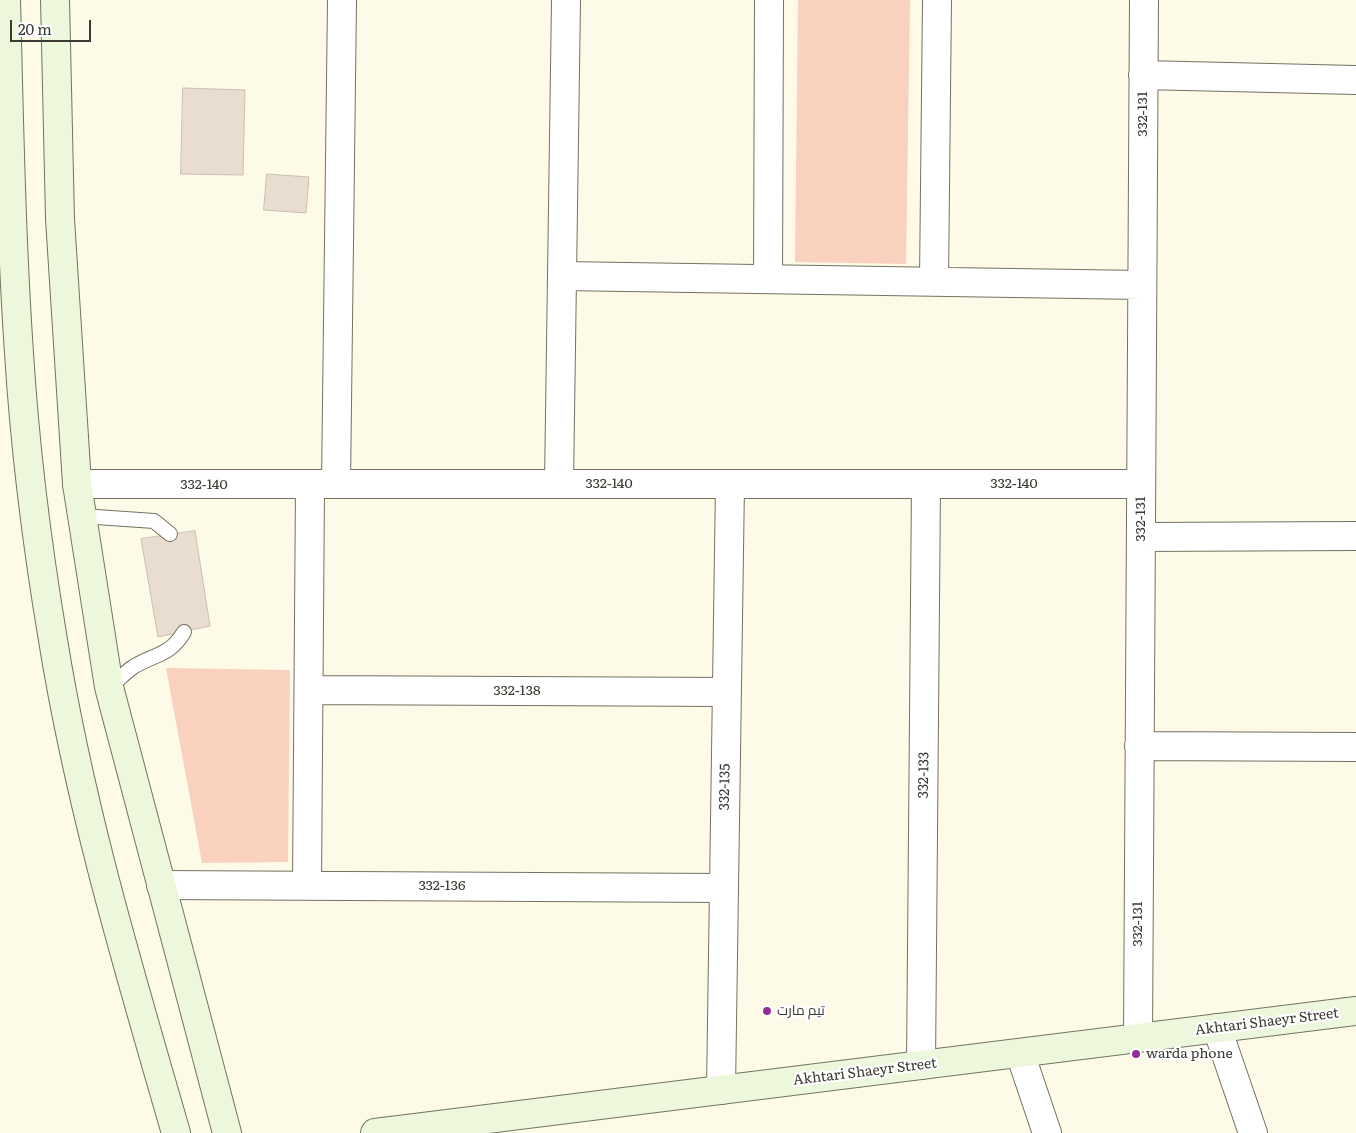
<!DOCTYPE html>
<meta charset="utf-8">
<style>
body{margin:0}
#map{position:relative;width:1356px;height:1133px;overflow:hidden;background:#fdfae8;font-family:Literata,serif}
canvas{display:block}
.scale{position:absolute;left:10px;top:20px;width:81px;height:22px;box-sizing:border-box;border:2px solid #3a3932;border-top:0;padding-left:6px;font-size:15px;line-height:18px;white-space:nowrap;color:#3a3932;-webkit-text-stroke:4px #fff;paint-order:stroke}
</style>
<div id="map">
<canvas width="1356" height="1133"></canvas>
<div class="scale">20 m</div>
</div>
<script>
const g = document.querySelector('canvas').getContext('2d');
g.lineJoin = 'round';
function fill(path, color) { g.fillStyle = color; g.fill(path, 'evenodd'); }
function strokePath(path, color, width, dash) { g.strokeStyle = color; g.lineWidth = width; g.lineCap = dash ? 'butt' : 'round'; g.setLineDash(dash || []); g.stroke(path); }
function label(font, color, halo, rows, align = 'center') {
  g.font = font + ' Literata,Cairo,serif'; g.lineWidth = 4.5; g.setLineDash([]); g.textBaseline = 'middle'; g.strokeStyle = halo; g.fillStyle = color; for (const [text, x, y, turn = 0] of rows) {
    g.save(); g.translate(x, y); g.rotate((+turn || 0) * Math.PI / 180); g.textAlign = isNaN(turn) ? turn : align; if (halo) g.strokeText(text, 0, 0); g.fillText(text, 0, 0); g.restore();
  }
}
fill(new Path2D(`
 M798,0H910L906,264L795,262Z
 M166,668L290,670L288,862L202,863Z`), '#fad1be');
const building = new Path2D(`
 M183,88L245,90L243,175L181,174Z
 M267,174L309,177L306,213L264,210Z
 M195,531L210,626L158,637L141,539Z`);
fill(building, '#e9ddcf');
strokePath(building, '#cabfb1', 1);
const lane = new Path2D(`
 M82,516L154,521L170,534
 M109,687C117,681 125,673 133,667C154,654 170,656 184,632`);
const street = new Path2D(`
 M1143,75L1356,80
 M562,276L1142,285
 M768,279L769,0
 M934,281L937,0
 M77,484H1141
 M336,484L342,0
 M559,484L566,0
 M1141,537L1356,536
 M309,690L726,692
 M1139,746L1356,747
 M161,885L724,888
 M307,886L310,485
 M1217,1028L1253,1133
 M1138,1038L1144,0
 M1020,1053L1047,1133
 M921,1065L926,484
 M721,1090L730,484`);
const secondary = new Path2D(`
 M6,0C9,117 11,235 19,353C25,449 37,545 53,640C80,808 129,970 176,1133
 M55,0L60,219L77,484L109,687L227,1133
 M375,1133L1356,1011`);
strokePath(lane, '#747262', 16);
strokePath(street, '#747262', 30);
strokePath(secondary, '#747262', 30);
strokePath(lane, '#fff', 14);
strokePath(street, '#fff', 28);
strokePath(secondary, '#ecf7db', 28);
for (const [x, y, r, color] of [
 [767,1011,5,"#912e95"],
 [1136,1054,5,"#912e95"]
]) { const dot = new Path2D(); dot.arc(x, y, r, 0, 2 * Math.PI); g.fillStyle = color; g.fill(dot); strokePath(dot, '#fff', 2); }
label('14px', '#3a3932', '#fff', [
 ["332-131",1143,114,-90],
 ["332-140",609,484],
 ["332-140",1014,484],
 ["332-140",204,485],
 ["332-131",1141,519,-90],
 ["332-138",517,691],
 ["332-133",924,775,-89],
 ["332-135",725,787,-89],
 ["332-136",442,886],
 ["332-131",1138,924,-90],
 ["Akhtari Shaeyr Street",1267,1022,-7],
 ["Akhtari Shaeyr Street",865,1072,-7]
]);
label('14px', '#3a3932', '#fff', [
 ["تيم مارت",777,1011],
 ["warda phone",1146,1054]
], 'left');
</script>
